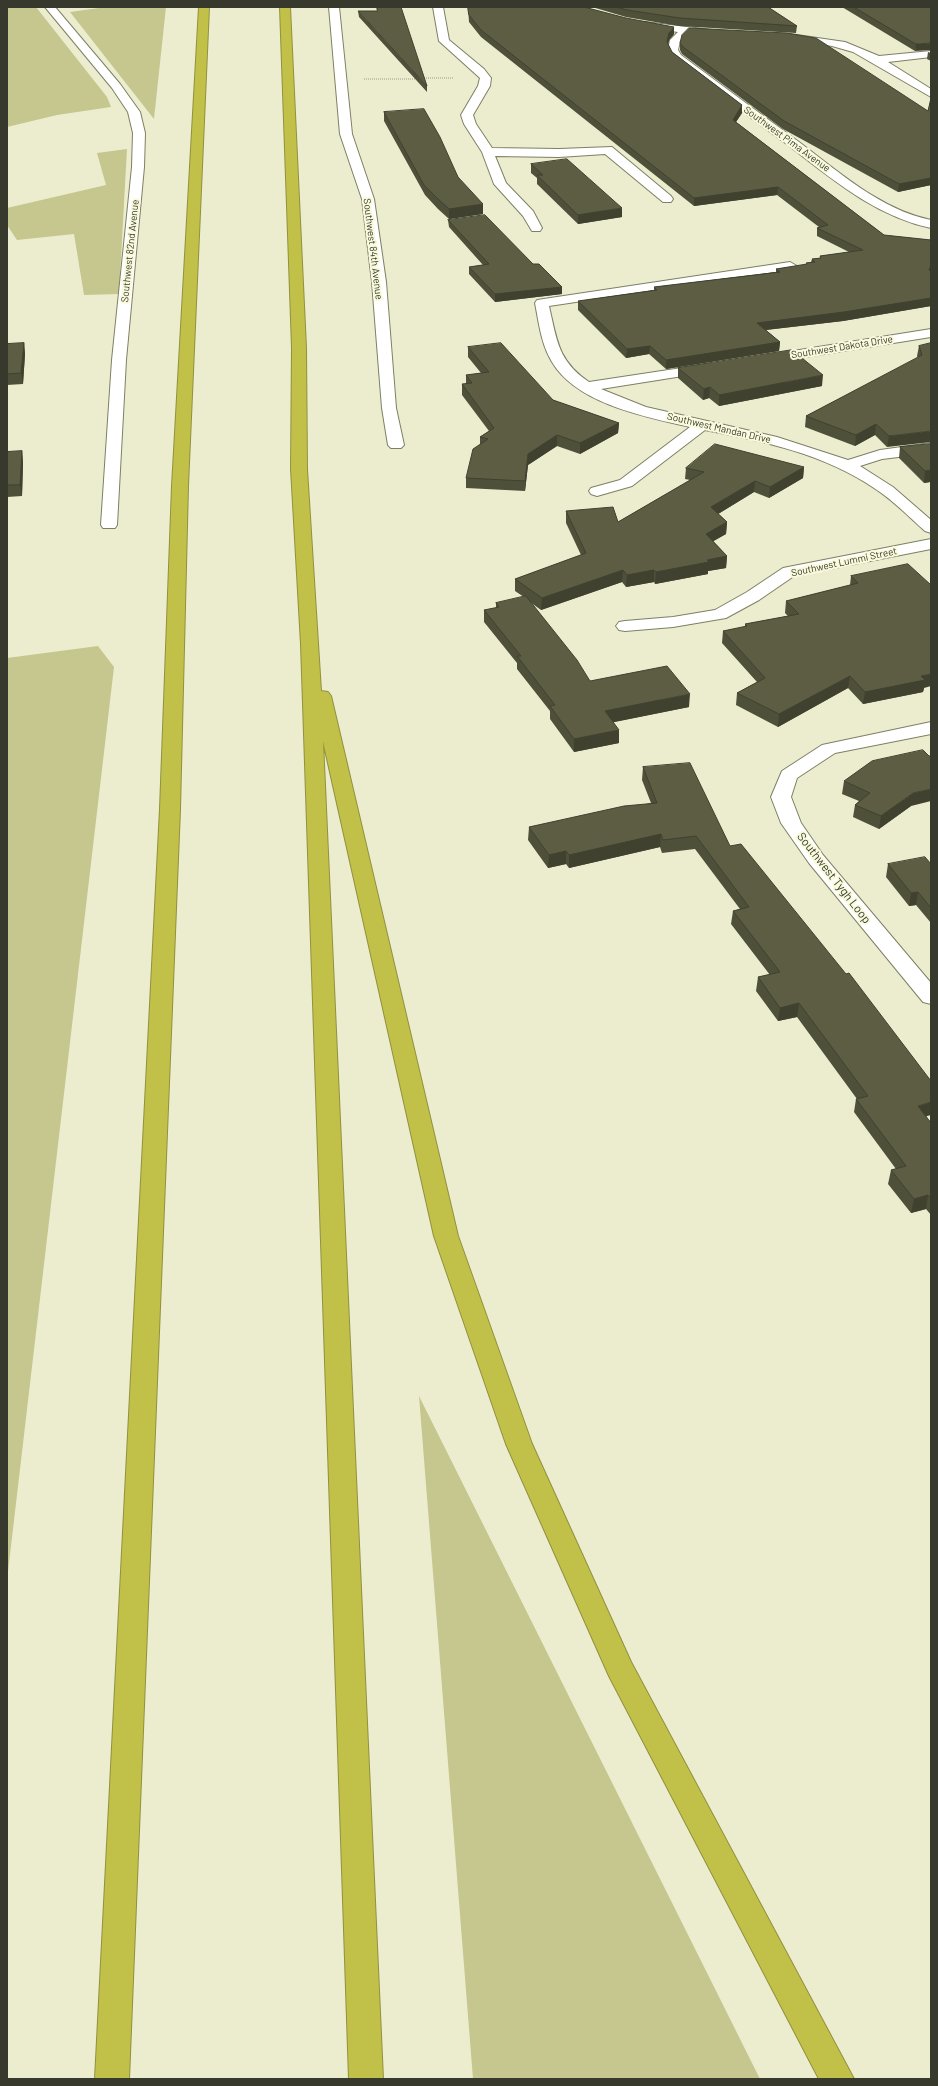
<!DOCTYPE html>
<style>
body{margin:0}
#map{position:relative;width:938px;height:2086px;overflow:hidden;background:#ecedcf;font-family:Barlow,sans-serif}
canvas{display:block}
.frame{position:absolute;inset:0;border:8px solid #38392d;pointer-events:none}
</style>
<div id="map">
<canvas width="938" height="2086"></canvas>
<div class="frame"></div>
</div>
<script>
const g = document.querySelector('canvas').getContext('2d');
g.lineJoin = 'round';
function fill(path, color) { g.fillStyle = color; g.fill(path, 'evenodd'); }
function strokePath(path, color, width, dash) { g.strokeStyle = color; g.lineWidth = width; g.lineCap = dash ? 'butt' : 'round'; g.setLineDash(dash || []); g.stroke(path); }
function label(font, color, halo, rows, align = 'center') {
  g.font = font + ' Barlow,sans-serif'; g.lineWidth = 4; g.setLineDash([]); g.textBaseline = 'middle'; g.strokeStyle = halo; g.fillStyle = color; for (const [text, x, y, turn = 0] of rows) {
    g.save(); g.translate(x, y); g.rotate((+turn || 0) * Math.PI / 180); g.textAlign = isNaN(turn) ? turn : align; if (halo) g.strokeText(text, 0, 0); g.fillText(text, 0, 0); g.restore();
  }
}
fill(new Path2D(`
 M7,7H36L107,97L111,107L57,115L7,127Z
 M106,7H166L154,119L70,12Z
 M127,149L119,294L84,295L74,234L17,240L7,225V208L106,185L97,153Z
 M98,646L114,667L7,1580V658Z
 M419,1396L760,2079H473Z`), '#c5c78f');
const minor = new Path2D(`
 M45,7H55L120,84L140,112L145,133L144,167L126,360L117,525L115,528H103L101,525L112,360L132,167L133,133L128,112L112,88Z
 M329,7H339L352,134L374,199L386,282L396,408L404,445L401,448H391L388,445L382,408L372,282L362,199L340,134Z
 M433,7H443L449,40L484,69L491,78L490,86L473,115L476,124L492,148L559,149L612,147L671,196L673,199L671,202H663L605,154L559,157L495,156L506,183L533,211L542,228L540,231H532L523,216L494,184L482,152L464,124L461,115L478,86L480,78L439,41Z
 M645,22L720,31L721,33L716,36L689,33L680,41L678,50L681,55C720,84 759,113 799,142C839,172 881,210 931,220V228C875,216 832,179 788,145C749,117 711,88 673,59L668,50L670,40L678,32L641,27L640,25L641,23Z
 M790,34L845,42L879,56L931,51V57L888,62L931,89V97L853,52L832,46L786,39L785,37Z
 M790,262L797,266L795,269L549,306C557,341 558,361 589,382L708,364L713,365L715,368L713,371L708,372L601,389L646,407L777,437L848,460L880,450L931,443V453L882,459L860,466L893,487L931,520V533L925,531C909,517 893,500 874,488C824,454 763,441 705,430L632,486L597,496L591,494L589,491L591,488L620,480L690,427C646,417 577,404 552,362C541,344 539,323 535,303L537,300Z
 M931,329V337L768,363L763,362L761,359L763,356L768,355Z
 M931,539V549L794,576L759,600L726,618L673,627L625,631L619,630L616,626L619,622L625,621L673,617L715,610L747,592L783,568Z
 M931,722V734L835,753L797,778L791,797L801,823L823,855L931,983V1004L923,1002L809,863L781,823L771,797L782,771L822,745Z`);
const highway = new Path2D(`
 M199,7H209L188,486L180,809L129,2079H95L160,809L172,486Z
 M280,7H290L306,348L307,469L321,691L328,692L331,696L458,1236L532,1444L631,1662L854,2079H819L609,1676L506,1444L434,1236L323,741L383,2079H349L301,644L291,469L292,348Z`);
strokePath(minor, '#7e7f64', 2);
strokePath(highway, '#91913f', 2);
strokePath(new Path2D(`
 M422,78H453
 M364,79H417`), '#b4b59d', 1.5, [1, 1]);
fill(minor, '#fff');
fill(highway, '#c1c149');
fill(new Path2D(`
 M468,7H584L674,34L669,40L668,44L672,52L742,105V113L736,122L884,235L931,240V306L843,321L766,330L780,342L779,351L666,369L649,354L626,358L578,310V301L654,290V287L776,272V269L806,265V263L811,262L812,259L820,258V256L849,252L817,236V228L819,227L777,195L694,206L481,37L469,22Z
 M592,7H768L797,26L796,33L679,26L626,17Z
 M842,7H931L915,51Z
 M358,11L427,86V92L359,17Z
 M680,43L928,111L931,98V185L898,192L783,129L682,54L680,50Z
 M928,52L931,53V61L927,59Z
 M384,112L458,177L483,214L449,219L438,209L425,195L384,121Z
 M531,164L622,217L578,224L537,184V178L531,173Z
 M448,220L533,264L562,287V294L495,302L469,274V267L483,265L449,227Z
 M24,343L25,354L23,384L7,385V344Z
 M931,343L887,447L875,435L855,446L805,427L806,416L918,358L917,356L919,346Z
 M468,347L553,400L619,423L618,433L580,454L557,446L528,465L525,491L466,488V478L480,444V437L489,431L462,395V384H466V375L481,373L468,357Z
 M678,368L822,386L719,406L709,398L703,400L678,378Z
 M931,444V482H930L924,483L899,458L900,447Z
 M22,451L23,463L22,496L7,497V452Z
 M804,467L803,478L769,498L754,492L718,514L727,522L726,534L713,541L727,556L726,568L708,571V574L655,584L654,582L626,587L622,582L541,610L530,602L590,681L689,707L613,722L619,743L574,752L550,719V711L517,669V663L484,622V610L496,608V603L524,597L515,591V579L581,555L566,523V511L618,522L690,480L685,479L686,468Z
 M908,564L924,688L923,692L863,704L848,688L778,727L736,705L737,693L757,682L722,643L723,631L745,627V624L788,616L785,613L786,601L850,585L851,576Z
 M643,767L730,846L931,1123V1215L926,1209L911,1213L888,1184L891,1170L896,1169L854,1112L856,1099H857L797,1017L778,1021L756,991L758,977L770,975L731,924L733,911L740,909L695,849L662,853L660,847L569,868L566,864L548,868L528,840L529,827L651,803L642,780Z
 M844,781L911,806L879,829L853,817L855,805L859,801L842,794Z
 M888,864H931V923L916,905L909,906L886,877Z`), '#4f503a');
fill(new Path2D(`
 M674,27V34L669,40L667,50V42L669,33Z
 M931,43V50L915,51L916,44Z
 M742,105V113L732,128L733,120Z
 M931,178V185L898,192L899,184Z
 M778,187L777,195L694,206V198Z
 M483,204V214L449,219V209Z
 M622,208V217L578,224V215Z
 M562,287V294L495,302V294Z
 M931,298V306L843,321L756,331L757,323Z
 M780,342L779,351L666,369V360Z
 M24,343L25,354L23,384L21,373Z
 M650,346L649,354L626,358L627,349Z
 M823,375L822,386L719,406V395Z
 M710,387L709,398L703,400L704,389Z
 M619,423L618,433L580,454V443Z
 M876,424L875,435L855,446L856,435Z
 M931,431V442L887,447L889,436Z
 M557,435V446L528,465L525,491V481L528,454Z
 M22,451L23,463L22,496L20,485Z
 M804,467L803,478L769,498L770,487Z
 M931,470L930,482L924,483L925,471Z
 M755,481L754,492L710,519L711,507Z
 M727,522L726,534L705,546L706,534Z
 M727,556L726,568L708,571V574L655,584L656,572L707,560Z
 M623,570L622,582L541,610L542,598Z
 M654,570V582L626,587L627,575Z
 M931,674V686L924,688L923,692L863,704L865,692L921,676Z
 M850,676L848,688L778,727L779,714Z
 M690,694L689,707L605,724V711Z
 M619,730V743L574,752V739Z
 M931,789V801L911,806L879,829L881,816L913,793Z
 M661,834L660,847L569,868V855Z
 M566,851V864L548,868L549,855Z
 M918,892L916,905L909,906L911,893Z
 M799,1003L797,1017L778,1021L780,1008Z
 M931,1102V1115L916,1119L918,1106Z
 M928,1195L926,1209L911,1213L914,1199Z`), '#40412f');
const building = new Path2D(`
 M377,7H401L427,86L358,11H377Z
 M468,7H584L626,18L674,27L669,33L667,42L672,52L742,105L733,120L884,235L931,240V265L929,270L931,272V298L844,312L757,323L780,342L666,360L650,346L627,349L578,301L657,290L654,287L780,272L776,269L807,264L806,263L815,262L812,259L821,258L820,256L863,250L817,228L828,225L778,187L694,198L481,30L469,15Z
 M617,7H768L797,26L680,18L627,10Z
 M854,7H931V43L916,44Z
 M689,28L786,33L816,38L928,111L931,98V178L899,184L784,121L683,47L680,43L682,35Z
 M424,109L440,137L458,177L483,204L449,209L438,199L424,185L384,112Z
 M567,159L622,208L578,215L537,175H543L531,164Z
 M485,215L533,264H539L562,287L495,294L469,267L489,264L448,220Z
 M24,343L21,373L7,374V344Z
 M501,343L553,400L619,423L580,443L557,435L528,454L525,481L466,478L473,449L488,439L480,437L494,428L462,384L472,383L466,375L489,372L468,347Z
 M931,343V431L889,436L876,424L856,435L806,416L922,355L919,346Z
 M792,350L823,375L719,395L710,387L704,389L678,368Z
 M715,444L804,467L770,487L755,481L711,507L727,522L706,534L727,556L707,560L709,562L656,572L654,570L627,575L623,570L542,598L515,579L586,553L566,511L613,507L618,522L704,472L686,468Z
 M931,444V470L925,471L900,447Z
 M22,451L20,485H7V452Z
 M908,564L931,585V674L921,676L925,680L865,692L850,676L779,714L737,693L765,678L723,631L747,626L745,624L799,614L786,601L858,583L851,576Z
 M526,596L577,660L590,681L667,666L690,694L605,711L619,730L574,739L550,706L555,705L517,656H521L484,610L499,607L496,603Z
 M923,750L929,756H931V789L913,793L881,816L855,805L870,793L844,781L872,761Z
 M690,763L730,846L741,844L846,974L849,973L931,1081V1102L918,1106L931,1123V1198L928,1195L914,1199L891,1170L906,1166L856,1099L868,1096L799,1003L780,1008L758,977L780,972L733,911L749,907L696,836L663,840L661,834L569,855L566,851L549,855L529,827L624,806L657,803L643,767Z
 M925,857L931,864V908L918,892L911,893L888,864Z`);
fill(building, '#5c5d43');
strokePath(building, '#40412f', 1);
label('10px', '#38392d', '#f9fadc', [
 ["Southwest Pima Avenue",787,139,36],
 ["Southwest 84th Avenue",373,249,83],
 ["Southwest 82nd Avenue",130,251,-84],
 ["Southwest Dakota Drive",842,347,-9],
 ["Southwest Mandan Drive",719,428,13],
 ["Southwest Lummi Street",844,562,-12]
]);
label('12px', '#38392d', '#f9fadc', [
 ["Southwest Tygh Loop",834,878,52]
]);
</script>
